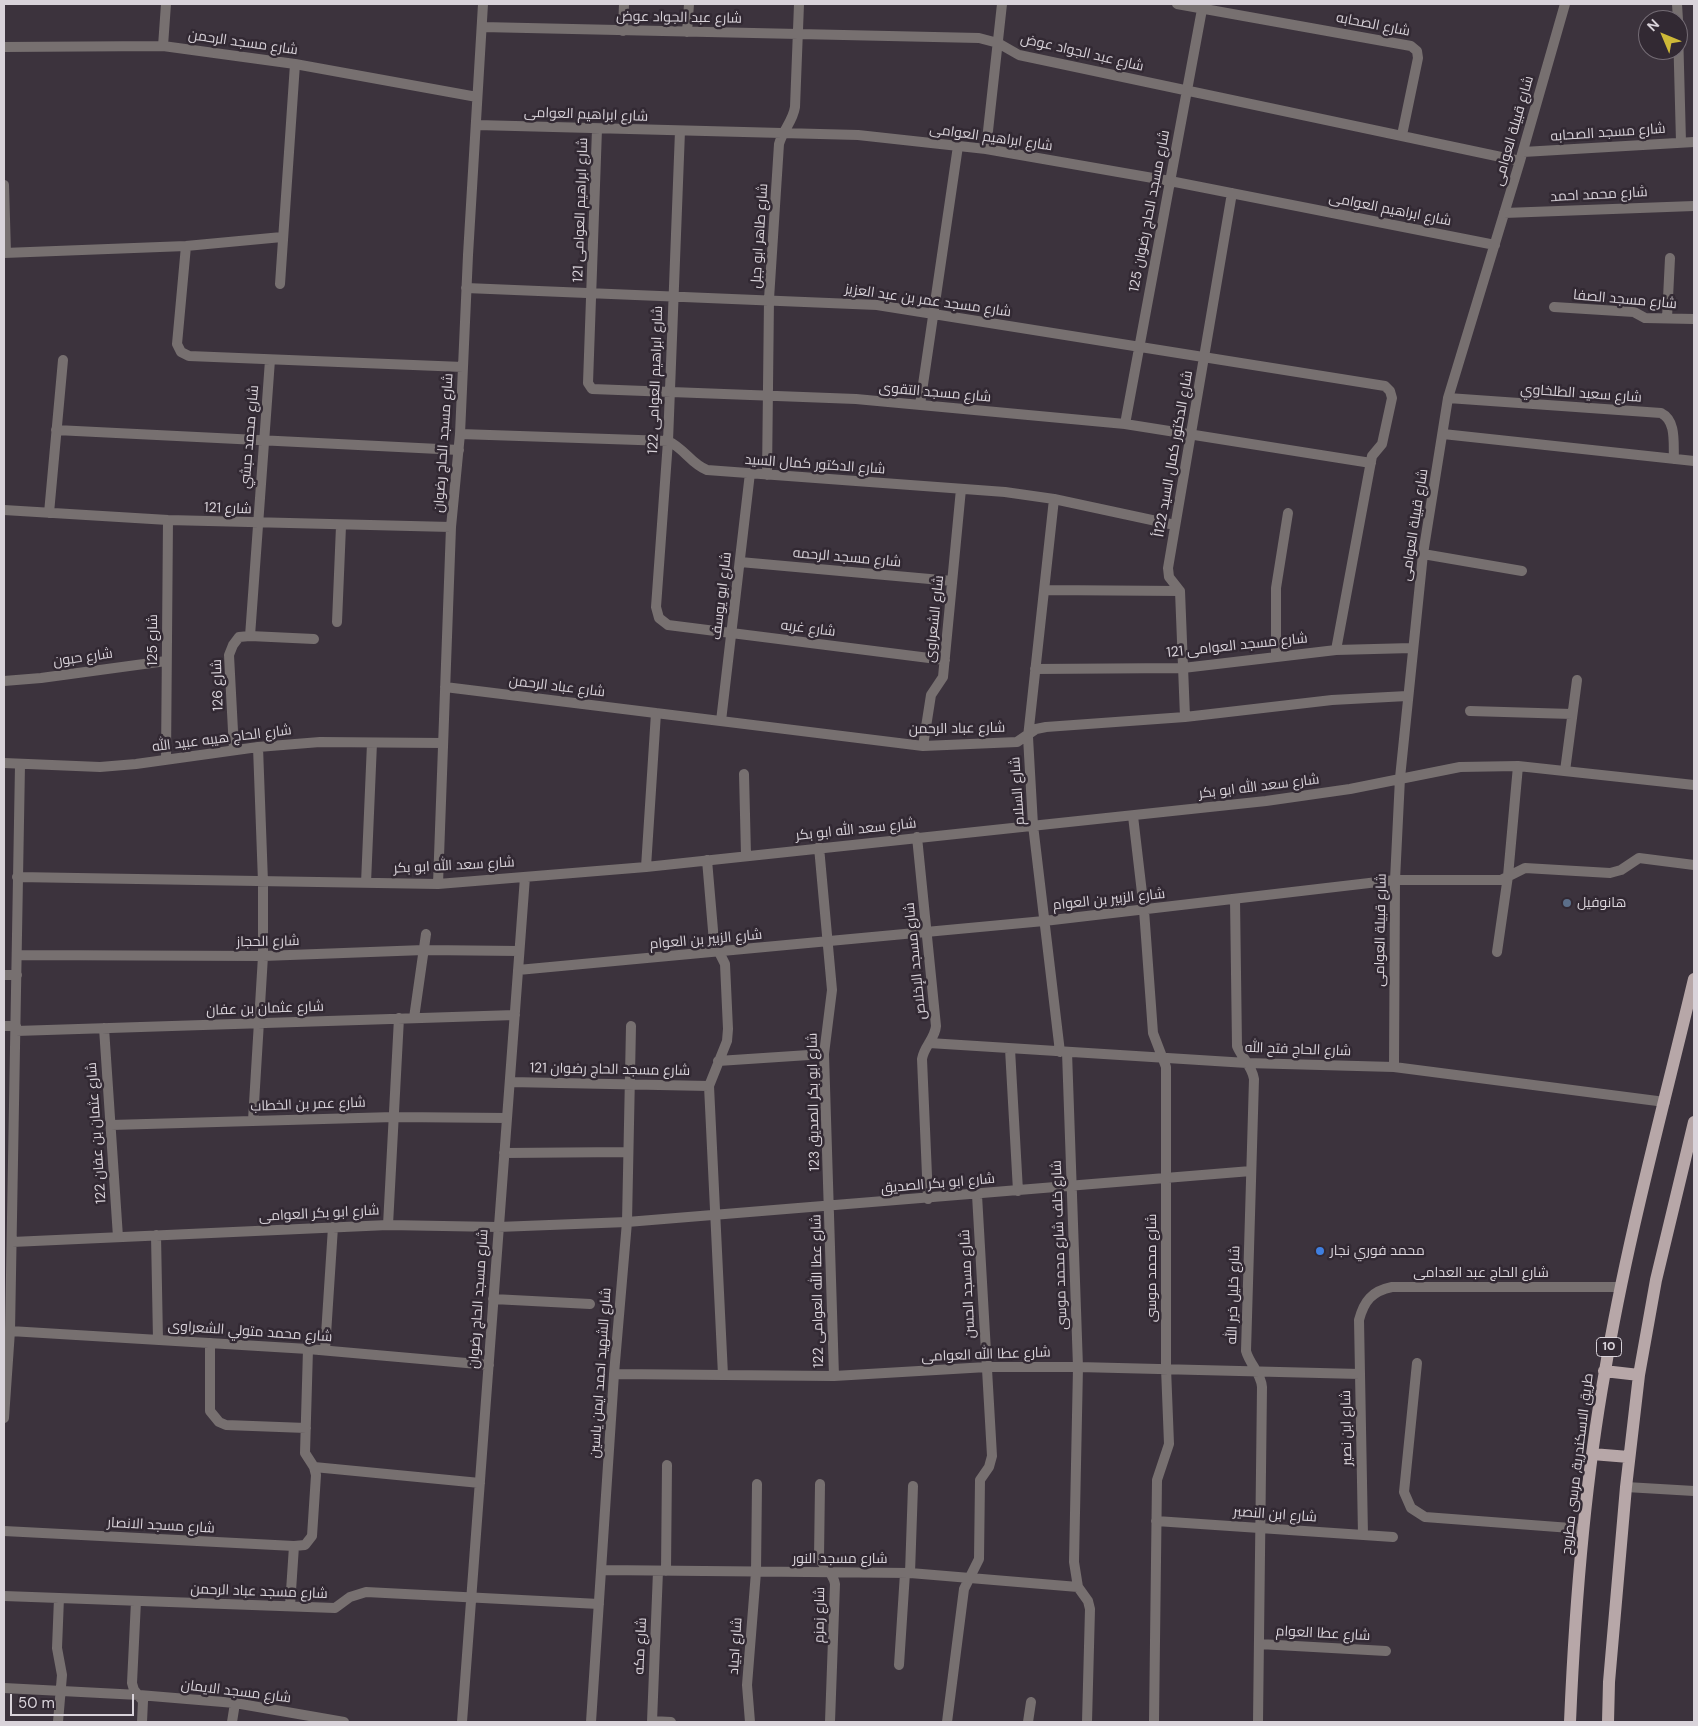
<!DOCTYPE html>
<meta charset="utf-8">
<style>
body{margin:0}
#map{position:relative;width:1698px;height:1726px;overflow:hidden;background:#3c333d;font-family:"DM Sans",sans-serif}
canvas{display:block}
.frame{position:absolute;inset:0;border:5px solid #d9d3da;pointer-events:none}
.north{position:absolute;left:1638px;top:10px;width:50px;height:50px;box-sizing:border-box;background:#322933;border:1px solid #756d76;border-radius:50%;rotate:315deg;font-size:14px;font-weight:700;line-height:20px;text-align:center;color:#d9d3da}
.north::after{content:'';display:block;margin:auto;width:18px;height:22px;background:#ceb938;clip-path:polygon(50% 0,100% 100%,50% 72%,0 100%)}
.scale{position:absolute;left:10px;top:1694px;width:124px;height:22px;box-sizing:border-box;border:2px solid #d9d3da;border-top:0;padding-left:6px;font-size:15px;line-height:18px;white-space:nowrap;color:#d9d3da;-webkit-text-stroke:4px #322933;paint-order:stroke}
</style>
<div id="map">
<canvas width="1698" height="1726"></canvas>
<div class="frame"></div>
<div class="north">N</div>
<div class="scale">50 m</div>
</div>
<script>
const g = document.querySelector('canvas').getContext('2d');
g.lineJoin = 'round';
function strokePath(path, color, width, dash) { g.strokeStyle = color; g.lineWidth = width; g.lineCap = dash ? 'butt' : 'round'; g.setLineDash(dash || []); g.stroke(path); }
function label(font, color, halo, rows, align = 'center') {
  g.font = font + ' "DM Sans",Cairo,sans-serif'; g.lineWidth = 5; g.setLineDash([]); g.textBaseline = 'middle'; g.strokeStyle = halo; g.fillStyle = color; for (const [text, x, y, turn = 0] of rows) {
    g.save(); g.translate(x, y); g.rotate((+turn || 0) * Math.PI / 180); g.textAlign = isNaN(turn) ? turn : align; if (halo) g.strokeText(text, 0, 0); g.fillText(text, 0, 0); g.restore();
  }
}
strokePath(new Path2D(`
 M1470,711L1572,714
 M1565,771L1577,680`), '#777070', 10);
strokePath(new Path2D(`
 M1177,4L1411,46L1417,51L1418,58L1402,135
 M1677,4L1678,20
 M482,27L979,38L998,43L1019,55L1520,161
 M1678,29L1681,142
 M623,31L624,4
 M687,32L689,4
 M163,46L166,4
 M4,47L163,46L295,64L477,97
 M477,125L858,135L986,149L1170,181L1495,245
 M597,129L588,383L592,389L856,399L1125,424L1371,463
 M680,131L668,441L656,607L659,618L668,625L945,660
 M986,149L1002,4
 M1523,152L1694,142
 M4,185L6,253
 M1504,213L1694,206
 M186,246L177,344L181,352L189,356L463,367
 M4,253L186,246L282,237
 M280,284L295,64
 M466,288L877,305L1385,386L1390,391L1392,398L1382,444L1372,456L1336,650
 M1554,307L1634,312L1645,318L1694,319
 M1667,318L1670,258
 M1448,398L1661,413C1677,421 1673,444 1674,459
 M920,405L958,146
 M1125,424L1203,4
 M56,430L459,450
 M460,434L668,441C684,448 691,464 707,470L1005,492L1054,499L1175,525
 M1443,434L1694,461
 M767,475L769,299L779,144C783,130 793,121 795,107L799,4
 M1054,499L1028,737L1033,825L1060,1052
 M4,510L168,520L451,527
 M49,513L63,360
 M1423,554L1522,571
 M740,562L952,581
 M1044,590L1180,591
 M337,622L341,526
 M250,636L270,360
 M1276,657V588L1288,513
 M1035,669L1183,668L1336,650L1412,648
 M4,681L41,678L166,661
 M445,687L923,746L1017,742L1036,729L1046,727L1185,717L1332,700L1407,696
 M1185,717L1180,591L1169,577L1168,568L1232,193
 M721,721L750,473
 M923,746L931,695L943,677L961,489
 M234,750L229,655L233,645L239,637L250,636L314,639
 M166,760L168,520
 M4,763L100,767L136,764L258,747L320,742L443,743
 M744,774L746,855
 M1133,816L1144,910L1153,1033L1166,1067V1368L1169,1444L1157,1480L1154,1722
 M917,837L936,1026C935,1039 924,1046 922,1059L928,1199
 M819,847L832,990L824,1054L834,1376
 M707,860L714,942L725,964L728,1029L727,1041L709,1086L723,1375
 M646,867L656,713
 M17,877L438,884L646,867L1266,801L1350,789L1460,767L1518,766L1694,785
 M366,883L372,743
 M438,884L451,527L460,434L468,255L483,4
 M1235,899L1237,1046C1242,1058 1252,1066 1254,1079L1246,1351C1250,1365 1261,1373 1262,1387L1258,1722
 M1497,952L1508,876L1518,766
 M17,955L263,956L424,950L519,951
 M518,970L1044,921L1395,880H1501L1525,868L1610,873L1621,870L1639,858L1694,865
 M4,975H17
 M414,1018L426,934
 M4,1026H16
 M104,1028L118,1237
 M16,1031L515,1015
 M929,1043L1247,1063L1394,1067L1665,1102
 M1010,1049L1018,1191
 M1067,1052L1078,1367L1074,1562L1078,1587L1088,1601L1090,1609L1087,1722
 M718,1061L824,1054
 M1394,1067L1395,880L1400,778L1423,554L1448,398L1520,161L1565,4
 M510,1082L709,1086
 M253,1120L263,956V882L258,747
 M111,1125L394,1117L507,1118
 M504,1153L628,1152
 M388,1225L399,1018
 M156,1235L158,1340
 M12,1242L388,1225L498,1227L627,1222L1251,1171
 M493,1299L590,1304
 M10,1331L308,1349L489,1365
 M210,1343V1411L219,1422L226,1425L306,1428
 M325,1350L333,1227
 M1417,1363L1404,1492L1411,1508L1425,1517L1584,1529
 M614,1374L834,1376L987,1367H1078L1360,1374
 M4,1418L10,1331L20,765
 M314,1467L480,1483
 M820,1484L819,1557C823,1567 833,1572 835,1584L830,1722
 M1626,1487L1694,1491
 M1156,1521L1393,1537
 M4,1531L294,1546L305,1545L312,1536L316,1475L314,1467L305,1453L308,1349
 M1363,1535L1359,1320C1364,1301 1372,1291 1392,1287H1620
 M601,1570L910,1573L1078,1587
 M666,1571L667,1465
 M910,1573L913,1486
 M4,1596L335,1608L350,1597L366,1592L599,1604
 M136,1601L132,1683L134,1690L143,1701L142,1722
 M290,1606L294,1546
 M1259,1644L1386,1651
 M899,1665L905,1573
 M4,1688L139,1695L235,1703L344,1722
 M652,1721L671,1722
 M58,1722L62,1675L57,1648L59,1598
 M232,1722L235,1703
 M462,1722L525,877
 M591,1722L614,1374L627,1222L631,1026
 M652,1722L658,1571
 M750,1722L747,1685L756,1572L757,1484
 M947,1722L964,1589L979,1559L980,1480L989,1467L992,1456L977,1195
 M1028,1722L1031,1702`), '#777070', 10);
strokePath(new Path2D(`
 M1604,1371L1639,1375
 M1592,1454L1629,1457
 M1570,1722C1575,1605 1584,1487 1605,1371C1627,1239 1663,1109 1694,979
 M1608,1722L1609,1682L1626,1487L1639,1375L1656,1280L1694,1122`), '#b7a7a8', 12);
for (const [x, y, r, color] of [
 [1567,903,5,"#5c6f8a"],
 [1320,1251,5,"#3f7fe0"]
]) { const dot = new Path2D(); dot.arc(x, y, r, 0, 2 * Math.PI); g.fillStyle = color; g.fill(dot); strokePath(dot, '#322933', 2); }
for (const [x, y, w] of [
 [1609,1347,25]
]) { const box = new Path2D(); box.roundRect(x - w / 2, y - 9.5, w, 19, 4); g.fillStyle = '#322933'; g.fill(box); strokePath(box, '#d9d3da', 1); }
label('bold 12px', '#d9d3da', null, [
 ["10",1609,1347]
]);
label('14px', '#d9d3da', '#322933', [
 ["شارع عبد الجواد عوض",679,18,1],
 ["شارع الصحابه",1373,25,11],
 ["شارع مسجد الرحمن",243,43,8],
 ["شارع عبد الجواد عوض",1082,53,13],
 ["شارع ابراهيم العوامى",586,115,2],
 ["شارع قبيلة العوامى",1514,131,-74],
 ["شارع مسجد الصحابه",1608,133,-4],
 ["شارع ابراهيم العوامى",991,138,8],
 ["شارع محمد احمد",1599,195,-3],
 ["شارع ابراهيم العوامى 121",581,210,-88],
 ["شارع ابراهيم العوامى",1390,210,11],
 ["شارع مسجد الحاج رضوان 125",1150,211,-79],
 ["شارع طاهر ابو جبل",760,236,-86],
 ["شارع مسجد الصفا",1625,300,5],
 ["شارع مسجد عمر بن عبد العزيز",928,301,8],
 ["شارع ابراهيم العوامى 122",656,380,-88],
 ["شارع مسجد التقوى",935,393,5],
 ["شارع سعيد الطلخاوي",1581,394,4],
 ["شارع محمد حبشي",250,437,-85],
 ["شارع مسجد الحاج رضوان",444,443,-86],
 ["شارع الدكتور كمال السيد 122أ",1174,454,-80],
 ["شارع الدكتور كمال السيد",815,465,4],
 ["شارع 121",228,509,2],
 ["شارع قبيلة العوامى",1415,525,-81],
 ["شارع مسجد الرحمه",847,558,5],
 ["شارع ابو يوسف",722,596,-83],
 ["شارع الشعراوى",935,619,-84],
 ["شارع غربه",808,629,7],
 ["شارع 125",153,640,-90],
 ["شارع مسجد العوامى 121",1237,646,-6],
 ["شارع حبون",83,658,-8],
 ["شارع 126",218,685,-92],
 ["شارع عباد الرحمن",557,687,7],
 ["شارع عباد الرحمن",957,729,-1],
 ["شارع الحاج هيبه عبيد الله",222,739,-7],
 ["شارع سعد الله ابو بكر",1259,787,-7],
 ["شارع السلام",1018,791,-94],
 ["شارع سعد الله ابو بكر",856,830,-6],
 ["شارع سعد الله ابو بكر",454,866,-3],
 ["شارع الزبير بن العوام",1109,900,-6],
 ["شارع قبيلة العوامى",1381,930,-89],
 ["شارع الزبير بن العوام",706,940,-5],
 ["شارع الحجاز",268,942,-1],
 ["شارع مسجد الإخلاص",916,961,-96],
 ["شارع عثمان بن عفان",265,1009,-2],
 ["شارع الحاج فتح الله",1298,1050,2],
 ["شارع مسجد الحاج رضوان 121",610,1070,1],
 ["شارع ابو بكر الصديق 123",814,1102,-91],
 ["شارع عمر بن الخطاب",308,1105,-2],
 ["شارع عثمان بن عفان 122",97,1133,-94],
 ["شارع ابو بكر الصديق",938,1184,-5],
 ["شارع ابو بكر العوامى",319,1214,-3],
 ["شارع خلف شارع محمد موسى",1060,1245,-92],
 ["شارع محمد موسى",1152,1268,-90],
 ["شارع الحاج عبد العدامى",1481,1273],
 ["شارع مسجد الحسن",968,1284,-93],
 ["شارع عطا الله العوامى 122",818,1291,-91],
 ["شارع خليل خير الله",1234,1295,-88],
 ["شارع مسجد الحاج رضوان",479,1299,-86],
 ["شارع محمد متولي الشعراوى",250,1332,4],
 ["شارع عطا الله العوامى",986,1355,-2],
 ["شارع الشهيد احمد ايمن ياسين",601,1373,-86],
 ["شارع ابن نصير",1347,1428,-91],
 ["طريق الاسكندرية, مرسى مطروح",1578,1464,-83],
 ["شارع ابن النصير",1275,1515,4],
 ["شارع مسجد الانصار",161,1526,3],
 ["شارع مسجد النور",840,1559],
 ["شارع مسجد عباد الرحمن",259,1592,2],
 ["شارع زمزم",820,1615,-89],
 ["شارع عطا العوام",1323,1634,3],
 ["شارع مكه",641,1646,-87],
 ["شارع اجياد",736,1646,-86],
 ["شارع مسجد الايمان",236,1692,7]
]);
label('14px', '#d9d3da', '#322933', [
 ["هانوفيل",1577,903],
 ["محمد فوري نجار",1330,1251]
], 'left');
</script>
